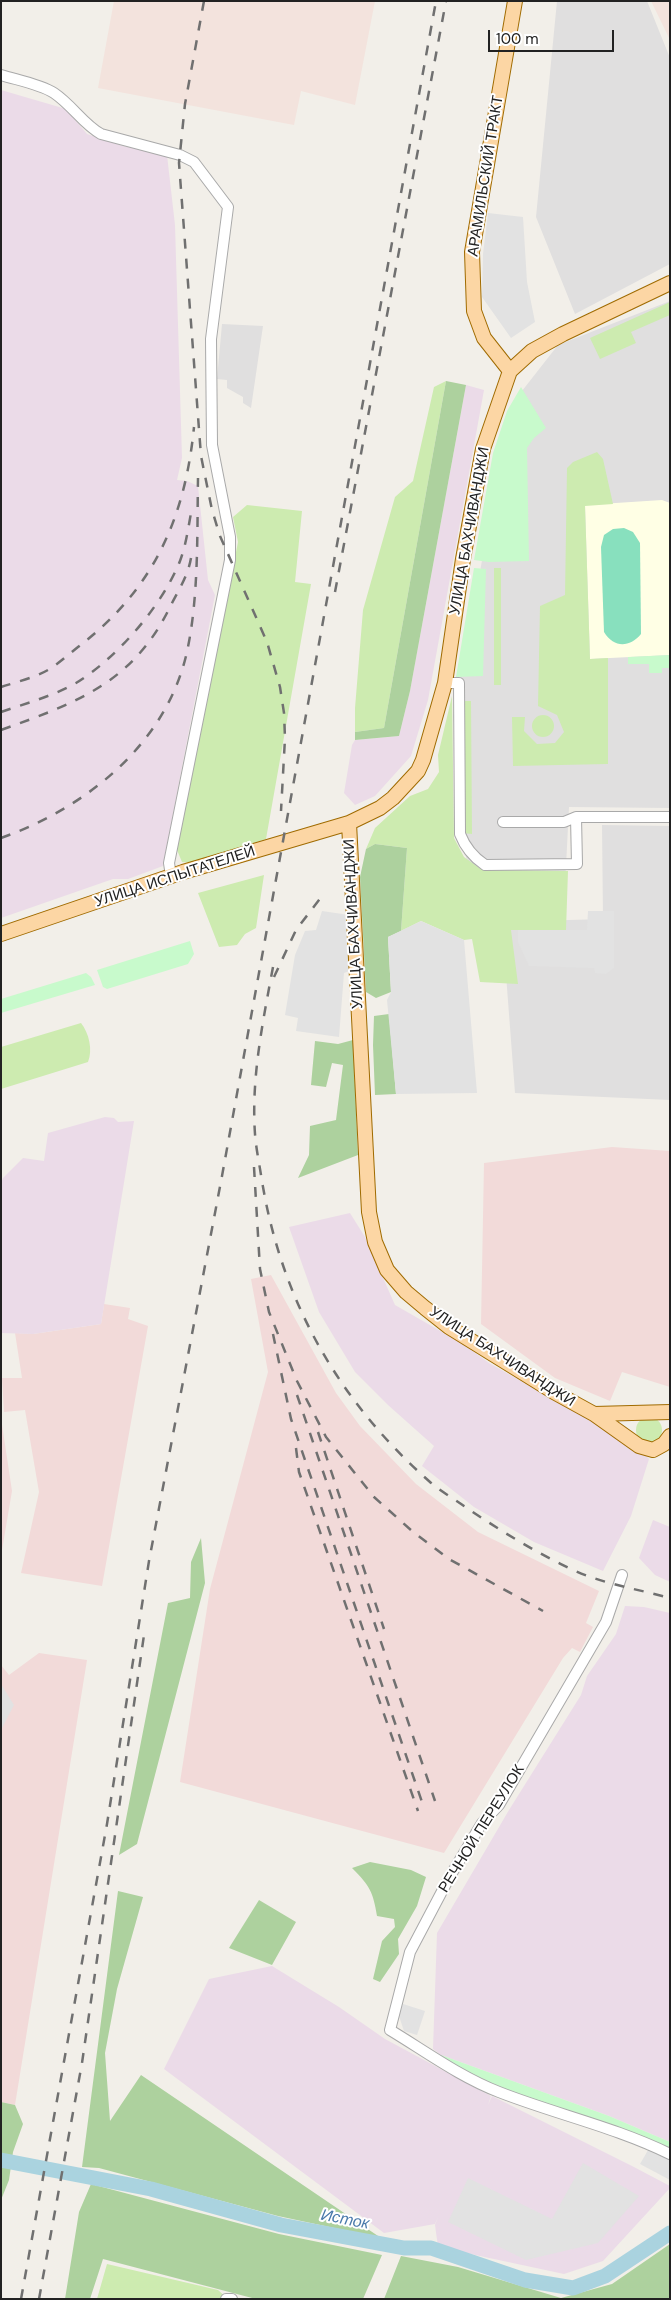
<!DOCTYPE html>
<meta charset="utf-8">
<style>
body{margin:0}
#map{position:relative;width:671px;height:2300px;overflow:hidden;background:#f2efe9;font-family:"DM Sans",sans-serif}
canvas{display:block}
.frame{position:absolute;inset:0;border:2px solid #222;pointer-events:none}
.scale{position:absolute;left:488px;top:30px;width:126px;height:22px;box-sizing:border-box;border:2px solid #222;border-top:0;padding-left:6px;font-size:15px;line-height:18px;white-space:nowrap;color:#222;-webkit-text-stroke:4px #fff;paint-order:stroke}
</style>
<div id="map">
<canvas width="671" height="2300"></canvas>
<div class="frame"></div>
<div class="scale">100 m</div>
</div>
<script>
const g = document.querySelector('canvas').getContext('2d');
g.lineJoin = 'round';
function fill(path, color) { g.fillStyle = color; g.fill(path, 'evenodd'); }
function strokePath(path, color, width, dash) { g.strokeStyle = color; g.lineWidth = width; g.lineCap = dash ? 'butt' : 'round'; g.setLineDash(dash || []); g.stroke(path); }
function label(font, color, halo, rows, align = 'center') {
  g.font = font + ' "DM Sans",sans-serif'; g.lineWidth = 4; g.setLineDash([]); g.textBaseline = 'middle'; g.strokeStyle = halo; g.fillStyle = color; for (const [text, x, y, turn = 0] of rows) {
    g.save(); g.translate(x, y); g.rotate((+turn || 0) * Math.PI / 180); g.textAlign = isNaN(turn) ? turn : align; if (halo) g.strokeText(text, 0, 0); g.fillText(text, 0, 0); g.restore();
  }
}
fill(new Path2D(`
 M557,1H647L670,58V264L575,314L536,217Z
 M670,301V808L569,807L565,886L470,899L453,716L511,405L558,345Z
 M222,324L263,326L251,408L243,403V397L227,388V380L217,379Z
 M602,825L670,826V1100L515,1093L502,922L603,919Z`), '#e0dfdf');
fill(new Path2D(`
 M612,1147L670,1151V1387L622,1372L610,1401L555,1378L481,1324L484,1163Z
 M271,1275L336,1393L360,1426L416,1484L478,1532L599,1591L586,1623L593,1627L580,1652L572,1648L563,1658L444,1853L180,1782L210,1589L268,1372L251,1279Z
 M104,1304L130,1308L128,1319L148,1326L102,1586L21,1573L39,1492L25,1410L4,1412L2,1378H22L15,1333L33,1334L101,1324Z
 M1,1418L12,1491L1,1556Z
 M39,1653L87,1660L15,2105L1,2102V1665L9,1675Z`), '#f2dad9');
fill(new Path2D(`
 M1,90L66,109L87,134L123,146L167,155L175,225L182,458L177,480L187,481L198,486L208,580L215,595L163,866L128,879H113L1,918Z
 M466,385L484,390L428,700L411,756L375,796L355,805L344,793L352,745L355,740L399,736L410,691Z
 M105,1117L114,1118L118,1122L134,1121L101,1324L33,1334L1,1333V1183L3,1178L23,1158L44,1161L48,1133Z
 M350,1213L365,1237L395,1305L463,1344L489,1363L608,1430L644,1453L649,1459L631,1516L603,1571L534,1542L474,1507L422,1466L434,1446L388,1405L355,1372L319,1312L289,1227Z
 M653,1520L670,1527V1582L655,1575L639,1558Z
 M625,1606L644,1607L670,1613V2142L609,2116L441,2055L433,2049L437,1933L509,1810L581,1695L587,1676L616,1634Z
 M272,1966L339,2007L385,2039L491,2096L488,2105L492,2096L632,2166L670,2186V2188L603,2261L564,2274L438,2247L435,2225L438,2217L435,2224L384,2233L164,2069L209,1979Z`), '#ebdbe8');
fill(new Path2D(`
 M662,500L670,503V655L590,659L585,505Z`), '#ffffe5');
fill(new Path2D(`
 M114,1H375L355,105L301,91L294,125L98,88Z
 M651,1H670V40Z`), '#f3e3dd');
fill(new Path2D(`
 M670,302V315L631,332L636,343L600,359L590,338Z
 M446,381L384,728L355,732V708L363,610L395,497L413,481L434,387Z
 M597,452L603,459L613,504L585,506L590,659L608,658V764L513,766L512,717H525L524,731L537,744L555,743L564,732L557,715L538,706L540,606L565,595L567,468L573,462Z
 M247,505L302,511L295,582L311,584L266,839L194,863L182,862L177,850L238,542L233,517Z
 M494,568H501V685H494Z
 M452,696L454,838L464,857L482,870L568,871L566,930H511L518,984L480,982L472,939L464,940L421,921L401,931L407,848L375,844L366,849L375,828L410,796L428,789L439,772L438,755Z
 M461,701H471L472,834L462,833Z
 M532 726a11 11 0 1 1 22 0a11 11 0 1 1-22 0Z
 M264,875L256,928L245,934L237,945L219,947L198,893Z
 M81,1023C89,1033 93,1050 88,1062L1,1089V1047Z
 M636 1430a13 13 0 1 1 26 0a13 13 0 1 1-26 0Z
 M107,2264L218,2290L228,2299H97Z`), '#cdebb0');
fill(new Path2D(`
 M446,381L466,385L410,691L399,736L355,740V732L384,728Z
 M375,844L407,848L401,931L388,937L391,992L376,998L366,992L360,877L366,849Z
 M389,1014L396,1094L375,1095L373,1045L374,1016Z
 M353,1040L358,1155L298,1178L309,1155L310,1126L336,1120L343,1065L332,1063L326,1087L311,1085L315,1041L338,1044Z
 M201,1538L205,1583L137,1844L119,1855L168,1603L190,1598L191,1562Z
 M370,1862L411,1870L426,1877L417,1906L398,1939L399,1954L380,1982L373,1979L382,1941L395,1927L394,1919L377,1916C373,1892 370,1886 352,1868Z
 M118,1891L143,1897L117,1989L105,2053L110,2121L141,2075L381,2238L278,2216L99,2168L82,2167Z
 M259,1900L296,1922L272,1965L229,1948Z
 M1,2102L15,2105L23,2124L13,2152L9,2180L1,2200Z
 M91,2184L279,2234L382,2255L363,2299H256L103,2259L90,2299H65L79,2212Z
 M670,2244V2299H384L401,2256L458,2267L561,2298L612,2284Z`), '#add19e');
fill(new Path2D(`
 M521,387L546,428L534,438L527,448L529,561L489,562L474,560L493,453L507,411Z
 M474,568L486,569L483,676L456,677Z
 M670,655V668H662V673H649V664H628V657Z
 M190,941L194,954L188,964L107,989L103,987L97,970Z
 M86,973L91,977L95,985L1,1013V999Z
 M441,2055L609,2116L670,2142V2152L529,2103L437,2059Z`), '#c8facc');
fill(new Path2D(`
 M624,528L633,532L640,543L641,634C629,648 614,648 604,632L601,547L604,535L613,529Z`), '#88e0be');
fill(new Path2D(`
 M488,213L523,217L527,282L535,322L511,338L482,297L483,254Z
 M322,911L349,915L352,970L344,973L339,1037L296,1031L298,1018L285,1015L295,955L305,931L316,930Z
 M588,911H614V968L606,974L595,973L594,968L529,966L518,942V930H587Z
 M421,921L464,940L477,1093L396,1094L387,1000L391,992L388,937Z
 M1,1684L14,1705L1,1730Z
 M403,2004L425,2011L417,2035L404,2031L399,2016Z
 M651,2145L670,2154V2180L640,2164Z
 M583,2163L639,2196L598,2243L526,2260L448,2222L468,2178L552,2219Z`), '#e2e2e2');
strokePath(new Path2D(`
 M1,2160L151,2189L281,2225L404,2248H431L525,2280L573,2288L605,2276L670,2233`), '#aad3df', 15);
const minor = new Path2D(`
 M1,75C17,80 40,84 54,93C72,105 84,125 101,134L180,155L194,162L228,207L211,339L212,445L230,537V560L169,863L171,876
 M445,683H459L460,834C465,847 473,857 485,865L577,864L576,817
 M503,822H564L576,817H670
 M622,1575L606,1622L499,1805L482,1823L449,1878L410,1952L390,2030C425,2051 460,2077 499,2092C555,2114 615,2127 670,2154
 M226,2299H232`);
const major = new Path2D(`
 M510,371L484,338L474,311L472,252L515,1
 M349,823L369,1212L375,1242L387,1270L406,1292L425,1308L449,1327L554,1392L594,1414L639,1446L653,1450L664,1444L670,1436
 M1,934L183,872L349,823L380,808L393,798L418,771L423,760L445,683L463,559L483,449L510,371L532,351L563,334L670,283
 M594,1414L670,1412`);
strokePath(minor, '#a9a9a9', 12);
strokePath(major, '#a06b00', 16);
strokePath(minor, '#fff', 10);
strokePath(major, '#fcd6a4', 14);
strokePath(new Path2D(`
 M204,1L185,104L179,163L201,456L212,510L220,536L267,642L280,687L284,713L285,738L281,811
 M335,592L446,1
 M1,687C16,682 34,678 48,670C58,664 68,655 78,647C153,590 185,519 194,427
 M1,712C27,703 53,696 76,683C117,658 162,606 180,561C186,545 188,529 191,513
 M1,730C76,703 133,683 170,607C178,591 188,576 191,558
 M1,838C85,808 164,746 186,656C199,601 197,534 198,478
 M273,967C263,1021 251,1078 255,1134C256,1148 259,1162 261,1175C280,1298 337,1400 430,1482C440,1491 453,1498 464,1506C499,1530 535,1552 573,1570C604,1584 637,1589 670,1598
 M274,977L296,930L322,896
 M254,1167L260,1269L269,1312L297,1381L326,1437L374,1497L412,1531L449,1559L543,1611
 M273,1334L291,1419L423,1805
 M297,1395L435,1801
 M318,1432L384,1629
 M296,1448L299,1472L418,1811
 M21,2299L107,1824L149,1561L222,1176L436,1
 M39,2299L82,2063L144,1635`), '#707070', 2.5, [10, 10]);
label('15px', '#222', '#fff', [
 ["АРАМИЛЬСКИЙ ТРАКТ",486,176,-81],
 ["УЛИЦА БАХЧИВАНДЖИ",470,531,-80],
 ["УЛИЦА ИСПЫТАТЕЛЕЙ",175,877,-18],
 ["УЛИЦА БАХЧИВАНДЖИ",354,924,-93],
 ["УЛИЦА БАХЧИВАНДЖИ",502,1357,33],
 ["РЕЧНОЙ ПЕРЕУЛОК",482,1829,-58]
]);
label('italic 16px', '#4a7aab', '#fff', [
 ["Исток",345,2220,11]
]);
</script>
